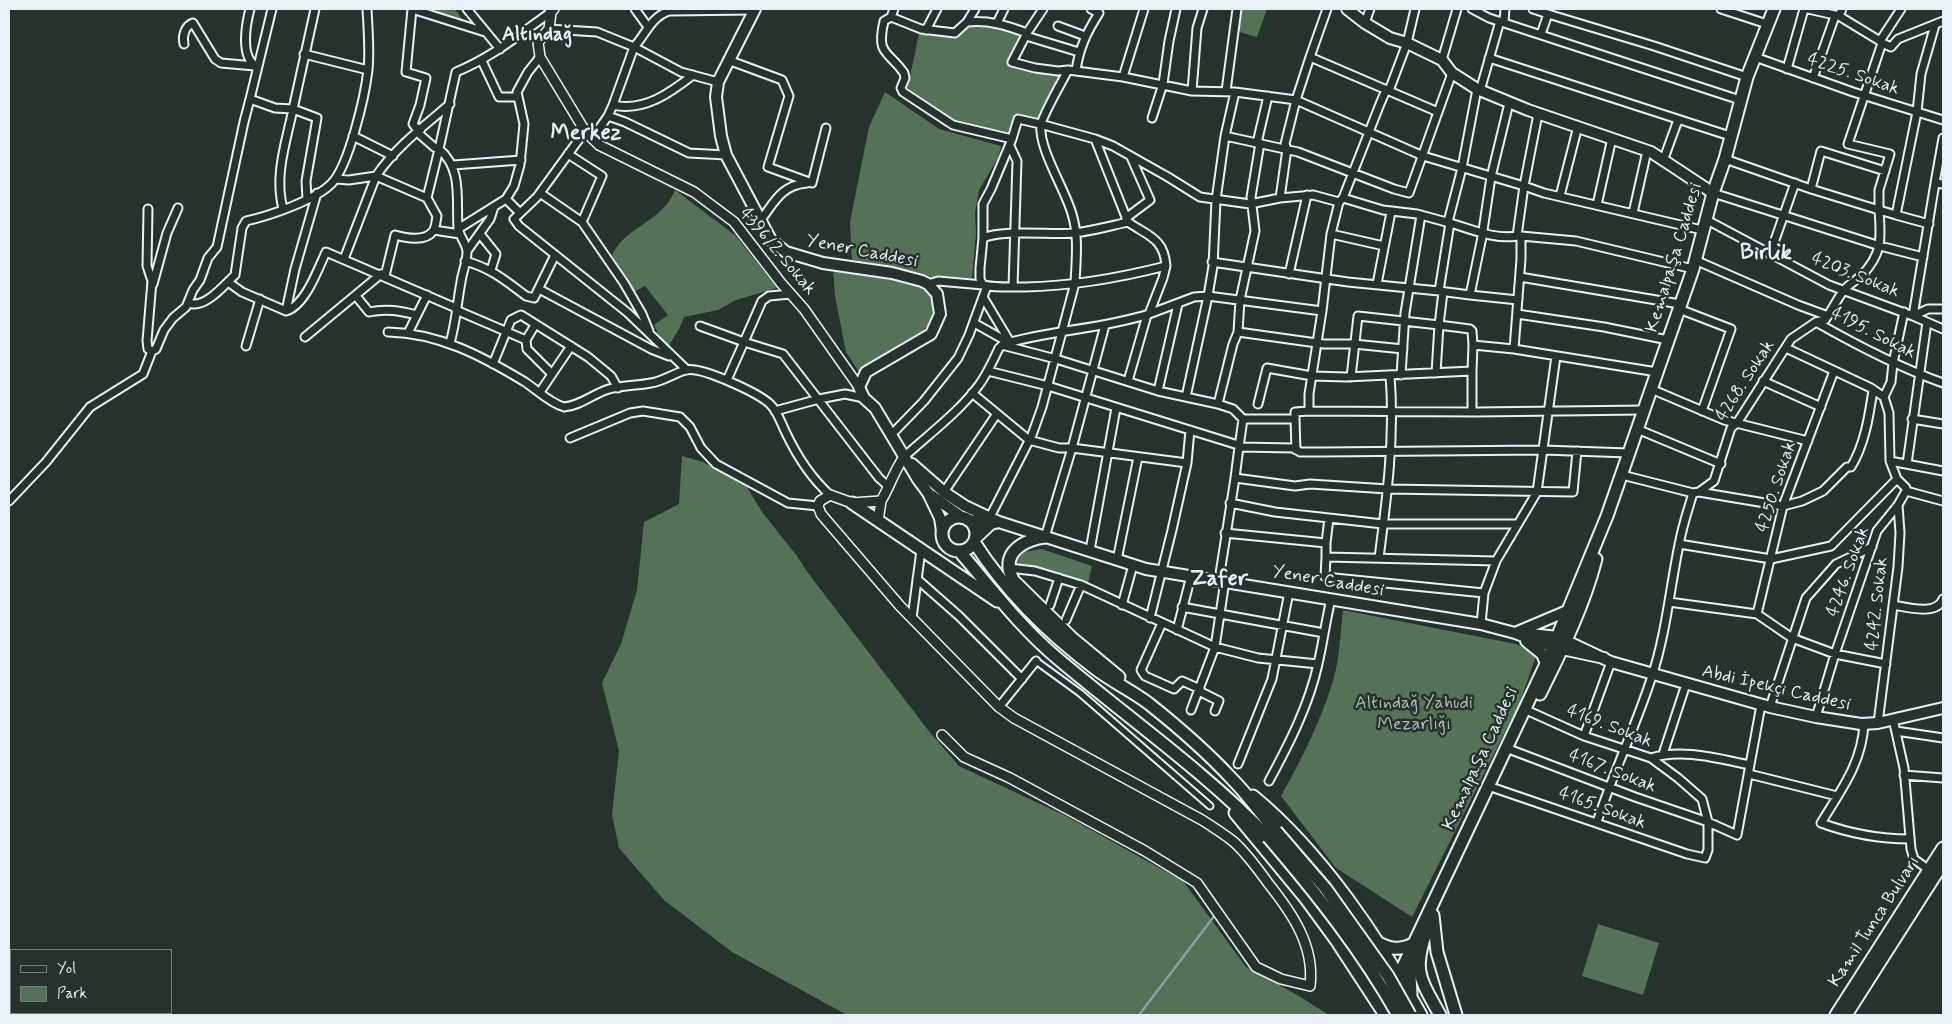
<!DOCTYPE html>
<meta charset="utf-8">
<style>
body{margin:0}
#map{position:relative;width:1952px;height:1024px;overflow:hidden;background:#26332d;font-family:Mynerve,sans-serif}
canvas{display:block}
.frame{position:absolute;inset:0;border:10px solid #e8f1f8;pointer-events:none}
.legend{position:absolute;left:10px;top:949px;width:162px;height:65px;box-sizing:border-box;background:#26332d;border:1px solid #747f7e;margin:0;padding:6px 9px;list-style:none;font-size:15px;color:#e8f1f8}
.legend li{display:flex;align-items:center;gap:10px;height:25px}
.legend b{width:25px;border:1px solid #747f7e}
</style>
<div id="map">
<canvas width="1952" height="1024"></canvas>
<div class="frame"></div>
<ul class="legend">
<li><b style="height:6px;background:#26332d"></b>Yol</li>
<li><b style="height:14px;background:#557158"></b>Park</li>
</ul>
</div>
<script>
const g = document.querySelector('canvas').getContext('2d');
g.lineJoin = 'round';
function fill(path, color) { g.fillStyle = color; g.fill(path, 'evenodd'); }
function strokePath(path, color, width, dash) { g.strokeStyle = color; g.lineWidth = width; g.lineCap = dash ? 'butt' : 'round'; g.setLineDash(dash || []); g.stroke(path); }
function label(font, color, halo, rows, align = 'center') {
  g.font = font + ' Mynerve,sans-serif'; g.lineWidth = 5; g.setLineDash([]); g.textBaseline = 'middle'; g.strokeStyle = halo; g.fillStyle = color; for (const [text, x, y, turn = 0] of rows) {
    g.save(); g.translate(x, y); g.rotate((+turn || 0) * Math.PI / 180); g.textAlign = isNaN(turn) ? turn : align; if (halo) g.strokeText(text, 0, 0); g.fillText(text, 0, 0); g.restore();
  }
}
fill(new Path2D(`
 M423,9H455L464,22Z
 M1240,9H1267L1257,37L1236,31Z
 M968,25L994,26L1021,35L1012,62L1065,70L1039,121L1015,116L1010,136L954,123L907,91L920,29L955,36Z
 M885,92L939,129L1001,146L998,158L979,190L975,213L976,233L972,278L932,277L894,267L852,260L850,222L869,127Z
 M675,190L736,236L777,288L736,300L718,310L684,317L681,325L666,351L654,325L668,315L645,286L634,292L612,255C627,225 663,222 675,190Z
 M833,267C853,270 910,275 924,286C930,291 933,299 934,306C934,320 928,327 918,335C899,348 875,357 861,375L846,352L835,296Z
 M682,456L703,462L746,486L762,512L797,556L808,573L928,730L959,766L1066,816L1183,881L1246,967L1299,996L1329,1015H847L732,952L664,900L619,848L612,815L619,751L602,683L621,644L637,590L644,522L679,504Z
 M1042,549L1092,566L1088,583L1013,564L1024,552Z
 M1343,610L1516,644L1537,654L1519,704L1412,917L1336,868L1281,796C1302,759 1329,705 1337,664C1340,646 1341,628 1343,610Z
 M1598,924L1659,943L1643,995L1582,976Z`), '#557158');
strokePath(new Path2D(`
 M1139,1015L1215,915`), '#87a1a3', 2.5);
const pedestrian = new Path2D(`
 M1036,661L1080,693L1210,806`);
const minor = new Path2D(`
 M250,9C246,24 240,57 256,66
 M467,9L500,49
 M635,9L648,27
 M894,9L891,17L884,21C876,56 888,50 904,73L905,78L901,88L903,92L953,125L1012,139L1018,119L1040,124L1095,139L1113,146L1168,177L1200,197L1250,204L1280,198L1313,195L1339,202
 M1415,9L1407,43L1390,88L1386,90L1380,104L1343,198L1383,210L1417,214L1450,223
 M1472,9L1489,18L1740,100
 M1533,9L1548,14
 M1721,9L1767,24
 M1808,9L1839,16L1842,9
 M1839,16L1880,41
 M891,17L921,29L955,33L967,22C990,20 1005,25 1027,33L1012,62L1035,68L1058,71L1068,70L1123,77L1192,91L1235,92L1296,100L1423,156L1524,186L1538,114
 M967,22L975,9
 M1504,22L1505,9
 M997,23L1004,9
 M1365,23L1370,9
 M1058,26L1085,36
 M549,29L597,32L634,47C646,34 651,17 669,11L754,10
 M926,30L937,9
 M1027,33L1043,9
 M1541,34L1548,14L1654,46L1747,77
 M1026,36L1079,52
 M1882,43L1891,47L1898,39L1943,21
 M184,44C182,36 185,26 193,23L215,59L221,63L255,66
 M304,54L368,70
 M1310,57L1327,9
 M1755,57L1853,92L1943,120
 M1489,58L1730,136
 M728,60L782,80L789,96L768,167L812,183
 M1442,60L1457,9
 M482,61L499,97H517
 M1787,69L1804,9
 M1076,71C1079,48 1087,32 1099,13L1091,9
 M1123,77L1144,9
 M1813,78L1835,16
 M1192,91L1197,28L1203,9
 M1226,91L1237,9
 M1480,91L1500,21
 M1235,92L1225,136L1298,152L1394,189L1409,193L1452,73
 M250,99L272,9
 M1509,103L1491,177L1482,237L1470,295L1518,300
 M613,105C644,112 670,93 693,75
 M608,116L625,122L689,153L726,155
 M1152,118L1163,84L1169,41L1176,9
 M421,129L416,128L413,124L420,105L426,78L406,72L412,9L485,32
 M585,131L537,197L514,219L519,226L628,313L687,370
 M417,132L434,147L439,149L427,198
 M353,136L393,156
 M1225,136L1216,200L1213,266L1208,296L1322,311L1331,234L1339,202L1343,198
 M1943,138L1935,183L1943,184
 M592,139L608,116L613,105L634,47L681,72L718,82
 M1012,139L991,189L983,204V238L980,268V279L983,285C997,288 1011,287 1025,287C1074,286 1119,278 1166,266L1163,278L1149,314L1194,297L1208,296L1186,397
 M1257,143L1268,96
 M1260,143L1251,197L1255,231L1240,300L1238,332L1324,344H1354L1403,349
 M1010,146L1017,161L1013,287
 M568,154L602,176L582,222
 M1725,159L1811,189L1821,151L1885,171
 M1663,161L1678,120
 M453,165L521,160
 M336,179L349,180L376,176C396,147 424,126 450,104
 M812,183L826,128
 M1935,183L1913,316L1943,329
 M1811,189L1879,210V190L1890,154L1848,144L1882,43L1880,41L1901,9
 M540,193L582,222L624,283L642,314L649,331
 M1713,193L1880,246L1923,257
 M1560,196L1578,126
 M1280,198L1287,149L1285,144L1296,100L1310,57L1438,112
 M506,199L520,213
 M1597,205L1612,138
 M148,209L147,266L152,281L147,341L148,349L152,351L156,349L164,330L173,318L186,307L193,290L200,280L208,258L217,247L244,122L250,99L275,108L293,109L315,9
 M283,209C274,175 286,143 293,109L317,118L306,181L307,199
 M1633,213L1647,151
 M1896,215L1929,224
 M1126,218L1150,200L1131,157
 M1705,219L1829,285L1913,316L1928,309H1943
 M760,221C774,203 781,185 807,183
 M1128,222C1148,236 1164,238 1166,266
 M1448,222L1462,168L1477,89
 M458,229L506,199L514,186L520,165L524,124L517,92L528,72L540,57
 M434,230L460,234
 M480,234L496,254L491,270
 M1331,234L1384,246
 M1521,236L1576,241L1693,269
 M983,238C1002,229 1051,235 1074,233C1092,231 1110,226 1128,222L1095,139
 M467,251L490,219L494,207
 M1770,254L1795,183
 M344,259L376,176L427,198L437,216C436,220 436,227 433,231C426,242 405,238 395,235L385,276
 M1695,260L1798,305L1828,316
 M465,261C491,268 506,281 526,296L534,298L555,255
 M1212,262L1348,282L1439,291
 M1289,274L1307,195
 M1520,277L1680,304
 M228,282L242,292L286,311C305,306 318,269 326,252L456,308
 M153,284L167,233L178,208
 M928,284L938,281L983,285
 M1377,284L1391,212
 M539,289L651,349L669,356
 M1443,292L1439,325L1470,329L1472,331L1473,345
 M1470,295L1439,291L1450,223C1471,229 1495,240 1517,236
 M356,296L369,312C387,308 400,311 417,315
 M983,297L1010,342
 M189,303C205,309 224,285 235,275L242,228L246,221C269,216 316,200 332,183C349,165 365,96 368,70C370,50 368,29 367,9
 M1679,309L1731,329L1702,411
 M456,310L526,340
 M286,311L295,269L317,193
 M1517,314L1604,327L1668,340
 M1816,322C1858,346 1898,367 1943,383
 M974,323L1008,342
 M535,325L526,340L527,349L551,373
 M700,326L744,342L762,301L769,296L791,294
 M388,332C439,333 482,356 525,382C537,390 550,403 564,407C579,406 592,395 606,390C619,385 636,386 651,383C664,381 674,373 686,370C701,366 758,393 770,404C778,412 781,423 786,433C797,456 811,478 830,495
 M1238,332L1233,344L1218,404L1233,409L1243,419L1239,447L1294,448L1300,452H1322L1543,450L1629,453
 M408,333L427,295
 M305,337L381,274
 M450,343C456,323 457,303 461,282C462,273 467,262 467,252C467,244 459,236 458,228C456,200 463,169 439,149L456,72C491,58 520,34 551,12L549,9
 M1002,345L1056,359L1158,391L1218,404
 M246,346L260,299
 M1786,348L1871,388L1884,397
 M493,364L511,320L521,315L588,357L611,376L618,388
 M988,371L1048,386L1238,445
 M1657,372L1514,349L1521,259V236H1517L1524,186L1544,193L1702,230
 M1401,375L1405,313L1421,215
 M1351,377L1358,316L1439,325L1436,373
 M727,380L744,342L783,354L879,478L889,487
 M1128,381L1147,315
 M1763,381L1821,407
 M1651,389L1724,420L1808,441
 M1158,391L1178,304
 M540,392L571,346
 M972,393L1029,440L1059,448H1072L1187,463L1172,530L1150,618
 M1884,397L1889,413L1890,461L1897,479L1906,488V491
 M1884,397L1891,382L1893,363L1904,312
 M1258,404L1267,368L1312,376L1346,377L1472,371L1473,345L1514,349
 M775,411L819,399L845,394L864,398
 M1309,411V394L1322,311
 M1472,412V371
 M1243,419H1295V412L1309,411L1476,412L1644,410
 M1295,419L1296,450
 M1912,419L1943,424
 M1637,429L1721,464
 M891,435L924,401L958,358L969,335L987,286
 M570,438L630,413L643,411L680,417L690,427L701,448L716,464L788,503L818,506
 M1239,447L1235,478L1295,486L1310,484L1388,489L1573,492L1577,451
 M904,457C929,434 958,413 979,385C987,374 993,361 999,348L1004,344C1051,330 1102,329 1149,314
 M1890,461L1943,471
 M1187,463L1190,430
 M1907,464L1927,322
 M1622,475L1693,493
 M1906,491L1943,501
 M944,492L996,415
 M1699,492L1783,506L1802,501L1823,491L1847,467H1851C1865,444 1869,416 1873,390
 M9,501L46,462L90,407L143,374L152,351
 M1230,503L1275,512L1383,524H1517
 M990,517L1032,435L1042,407L1075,283C1076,261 1079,236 1072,214C1066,191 1038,148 1041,125C1042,116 1063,80 1068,70
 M1225,533L1326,543L1329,518
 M1045,537L1072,448L1105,325
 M1326,543V557L1496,561
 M1679,544L1771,559L1831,546L1897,479
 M1090,550L1116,408
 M1326,557L1325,577L1484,593
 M1379,558C1387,497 1395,436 1390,375
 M1117,560L1138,457
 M1009,568L1035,571L1081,585L1215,647L1258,658L1318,664
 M917,579L959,616L1022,679
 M1219,580L1235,478
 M1669,602L1757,614L1792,638L1835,654L1886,664
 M1050,605L1059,578
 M1122,605L1133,565
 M1893,605C1906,607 1937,616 1943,599
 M1182,607L1324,633
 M1757,614L1783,506L1834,371
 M912,618L921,550
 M1066,620L1081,585
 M1162,623L1141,670L1145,676L1174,689L1182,681L1200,689
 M1481,624L1484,593L1496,561L1537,492L1556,356
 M1177,630L1191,576
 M1199,691L1219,701L1215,711
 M999,707L1036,661
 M1770,707L1806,598L1836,564L1872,547
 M1191,710L1215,647L1225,581
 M1816,717L1835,654L1877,531L1898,505
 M1893,719L1904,768L1911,849L1914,859L1929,870
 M1878,723L1898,567L1900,533L1898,505L1906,491
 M1864,724C1862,763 1841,790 1821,823C1851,834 1878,839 1910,839
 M1896,731L1943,738
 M1584,736L1611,662
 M1506,748L1635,797L1708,822L1737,835L1761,705
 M1663,754L1686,684
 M1651,758C1682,748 1719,759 1750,765
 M1238,764L1272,679L1289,592
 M1749,774L1837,796
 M1904,775L1943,778
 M1269,781C1289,744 1309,705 1318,664C1323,642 1326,620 1331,599
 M1488,786L1687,854L1705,858L1708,850V822L1702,799L1678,778L1651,758L1584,736L1524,709
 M1597,822C1613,773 1636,726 1652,676C1666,634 1670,588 1679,545C1682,527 1688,510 1693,493L1699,492L1714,481L1731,428L1737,423L1791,339L1816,322L1825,320C1832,310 1837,299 1844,290C1849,284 1857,280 1862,275C1883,253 1881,238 1879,210L1896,215L1917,112L1921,74L1935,25`);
const tertiary = new Path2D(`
 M554,9L551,12L549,29L538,42L540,57L585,131L599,145L694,192L734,222L781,283L804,309L859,387
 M904,457C894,471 890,486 881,501L852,503L830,495L820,501L818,506L821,514L900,606L999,707L1014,718L1202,820C1213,827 1224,834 1234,842C1247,854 1258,869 1268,883C1292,913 1315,946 1310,986L1281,979L1256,967L1197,883L1145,851L1010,778L964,757L942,735
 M878,521L881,501`);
const secondary = new Path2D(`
 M755,9L718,82L716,97L721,136L726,155L771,240L786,252L823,263L892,273L922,281L928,284L937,294L940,314L931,334L866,372L859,387L864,398L875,408L917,478L928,493L940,518L942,531
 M1347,9L1365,23L1390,38L1407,43L1442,60L1452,73L1477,89L1528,110L1651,152L1713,193
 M912,464L944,492L965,506L999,522
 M931,495L963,518
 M968,520L991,524L999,522L1146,569L1481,624L1515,633L1553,647L1604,658
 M976,538L991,524
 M1515,633L1567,611
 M1530,634L1558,637L1611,662L1770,707L1816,717L1861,724L1878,723L1943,708
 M1526,641L1542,654L1546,664`);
const primary = new Path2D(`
 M852,503L997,601
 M942 534a17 17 0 1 1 34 0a17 17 0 1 1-34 0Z
 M1045,537C1029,539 1007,548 1009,568C1009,572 1012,576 1013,580L1072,638L1119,677
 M974,542C1006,592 1050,635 1097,670C1113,682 1132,691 1148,703C1177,726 1207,752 1232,779C1248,795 1261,814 1276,831
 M960,552C991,588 1020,627 1057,658C1128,718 1204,771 1268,837
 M1540,694C1562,650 1584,606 1596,559
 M1253,796C1321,852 1379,938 1421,1015
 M1235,813L1306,899L1336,940L1385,1015
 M1433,915L1437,952L1456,1015
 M1428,927C1412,970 1419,977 1440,1015
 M1377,942C1390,949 1399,951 1413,944
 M1411,994L1410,975L1415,954
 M1386,1015V1005L1390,994L1546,664L1607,516L1693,269L1713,193L1725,159L1747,77L1774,9
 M1836,1015L1943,848
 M1846,1015L1943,863`);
strokePath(pedestrian, '#e8f1f8', 9);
strokePath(minor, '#e8f1f8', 11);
strokePath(tertiary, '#e8f1f8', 12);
strokePath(secondary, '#e8f1f8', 14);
strokePath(primary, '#e8f1f8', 15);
strokePath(pedestrian, '#26332d', 5);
strokePath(minor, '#26332d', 7);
strokePath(tertiary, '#26332d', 9);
strokePath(secondary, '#26332d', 10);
strokePath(primary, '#26332d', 11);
const primaryBridge = new Path2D(`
 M1276,831L1326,889L1388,976L1410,1015
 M1268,837C1316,893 1362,951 1398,1015`);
strokePath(primaryBridge, '#e8f1f8', 15, []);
strokePath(primaryBridge, '#26332d', 11);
label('18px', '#e8f1f8', '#26332d', [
 ["4225. Sokak",1853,75,19],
 ["4396/2. Sokak",777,252,50],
 ["Yener Caddesi",862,252,11],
 ["Kemalpaşa Caddesi",1675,258,-73],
 ["4203. Sokak",1855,276,22],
 ["4195. Sokak",1873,334,27],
 ["4268. Sokak",1746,381,-57],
 ["4250. Sokak",1777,487,-72],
 ["4246. Sokak",1849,572,-70],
 ["Yener Caddesi",1328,582,10],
 ["4242. Sokak",1878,604,-84],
 ["Abdi İpekçi Caddesi",1776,689,13],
 ["4169. Sokak",1609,727,21],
 ["Kemalpaşa Caddesi",1481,759,-65],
 ["4167. Sokak",1612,772,21],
 ["4165. Sokak",1602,809,20],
 ["Kamil Tunca Bulvarı",1875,922,-57]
]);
label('18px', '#adbeb8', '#26332d', [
 ["Altındağ Yahudi",1414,704],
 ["Mezarlığı",1414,725]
]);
label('bold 20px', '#e8f1f8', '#26332d', [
 ["Altındağ",537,36]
]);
label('bold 22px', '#e8f1f8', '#26332d', [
 ["Merkez",586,134],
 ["Birlik",1766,254],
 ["Zafer",1219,580]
]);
</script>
